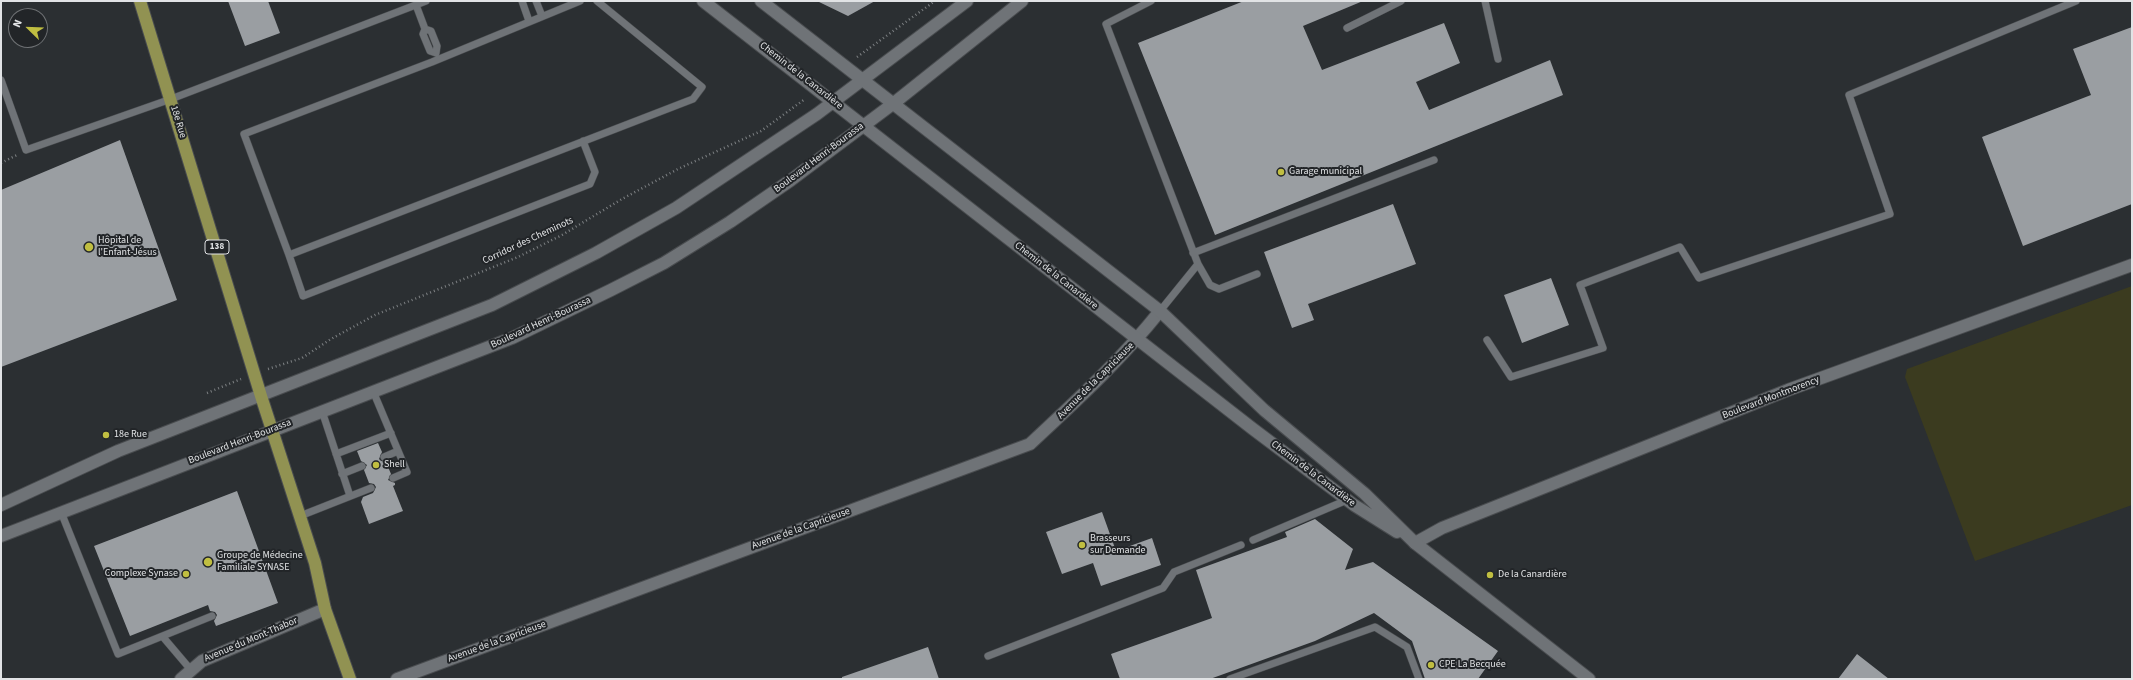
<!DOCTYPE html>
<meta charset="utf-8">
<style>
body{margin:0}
#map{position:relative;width:2133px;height:680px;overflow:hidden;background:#2b2f32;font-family:"Source Sans 3",sans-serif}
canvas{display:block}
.frame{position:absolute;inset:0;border:2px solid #e1e3e5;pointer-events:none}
.north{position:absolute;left:8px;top:8px;width:40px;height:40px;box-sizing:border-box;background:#222528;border:1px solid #6e7174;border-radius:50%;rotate:293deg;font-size:11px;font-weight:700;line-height:16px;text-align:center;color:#e1e3e5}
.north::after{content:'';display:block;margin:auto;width:14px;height:18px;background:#c0be41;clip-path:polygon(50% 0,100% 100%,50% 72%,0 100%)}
</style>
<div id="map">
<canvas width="2133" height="680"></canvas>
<div class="frame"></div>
<div class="north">N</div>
</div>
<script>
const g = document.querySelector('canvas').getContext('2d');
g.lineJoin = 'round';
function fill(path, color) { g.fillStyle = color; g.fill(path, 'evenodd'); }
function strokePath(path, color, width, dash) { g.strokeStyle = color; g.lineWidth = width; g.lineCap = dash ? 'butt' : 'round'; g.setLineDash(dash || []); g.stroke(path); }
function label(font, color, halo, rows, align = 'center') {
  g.font = font + ' "Source Sans 3",sans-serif'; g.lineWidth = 4; g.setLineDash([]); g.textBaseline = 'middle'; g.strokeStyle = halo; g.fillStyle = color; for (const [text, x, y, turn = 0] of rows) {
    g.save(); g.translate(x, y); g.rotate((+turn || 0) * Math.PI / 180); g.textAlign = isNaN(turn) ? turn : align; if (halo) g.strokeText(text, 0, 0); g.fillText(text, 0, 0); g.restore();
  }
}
fill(new Path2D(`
 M2132,286V505L1975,561L1905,377L1907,369Z`), '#3b3b1f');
fill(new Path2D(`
 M228,1H268L280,33L245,46Z
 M817,1H875L848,16Z
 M1244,1H1363L1303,26L1322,70L1444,23L1460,63L1416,82L1429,110L1550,60L1563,95L1215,235L1138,43Z
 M2132,27V204L2023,246L1982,137L2091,95L2073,49Z
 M120,140L177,300L1,367V190Z
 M1393,204L1416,264L1308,304L1314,320L1292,328L1264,252Z
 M1551,278L1569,325L1522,343L1504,295Z
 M378,443L382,452L379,459L381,461L386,462L391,474L388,480L395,483V485L393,486L403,511L369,524L361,502L363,497L373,493L376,487L374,484L369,483L364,470L367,465L361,461L357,451Z
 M237,491L278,603L216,626L214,621L217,615L215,612L210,611L208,605L130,636L94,546Z
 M1102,512L1116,551L1152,538L1161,565L1101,586L1093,563L1062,574L1046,532Z
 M1315,519L1353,549L1345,570L1373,562L1498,651L1478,679H1425L1412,641L1374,613L1315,641L1210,679H1120L1111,654L1212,618L1196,570L1287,537L1285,532Z
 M928,647L939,679H842V677Z
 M1857,654L1889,679H1838Z`), '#9a9ea2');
const lane = new Path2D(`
 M522,1L529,21
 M536,1L542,16
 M580,1L432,62L244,134L289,255L693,99L702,87L597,1
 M1151,1L1106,24L1198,264L1160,311
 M1485,1L1498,59
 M416,5L425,29
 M1347,28L1401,1
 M425,29L431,31L437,46L436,53L430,51L423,34Z
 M1,80L26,150L171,99L426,1
 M1193,253L1434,160
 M289,255L303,296L590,184L595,172L583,141
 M1198,264L1210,285L1219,289L1257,274
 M1487,340L1511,377L1603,348L1580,285L1680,247L1699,278L1890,214L1849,95L2076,1
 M373,391L407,472L393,478
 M322,411L350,496
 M336,454L391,433
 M384,457L398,451
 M342,474L362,466
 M61,512L118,654L212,616
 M300,516L371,488
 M1253,540L1347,500
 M163,637L191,670
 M988,656L1163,588L1174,572L1241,545
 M1230,679L1375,627L1407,647L1419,679`);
const street = new Path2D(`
 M1415,543L1442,528L1788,390L2132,265
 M181,679L202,661L325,609
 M397,679L1030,444C1076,401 1121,360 1160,311`);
const secondary = new Path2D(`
 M703,1L1253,429L1354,505L1397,532
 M761,1L1160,311L1264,410L1365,494L1415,543L1589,679
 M1,505L118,451L492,305L596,253L676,208L817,114L967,1
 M1,536L512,338L611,290L664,263L730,222L791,180L894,103L1022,1`);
const primary = new Path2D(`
 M140,1L261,396L315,563L325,609L350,679`);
strokePath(lane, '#494c4f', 8);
strokePath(street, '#494c4f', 14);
strokePath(secondary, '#494c4f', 14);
strokePath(primary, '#494c4f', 14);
strokePath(new Path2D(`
 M857,57L935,1
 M1,163L17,155
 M268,369L302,358L331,339L375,315L518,257L562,235L622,199L678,169L761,131L805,99
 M207,393L241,379`), '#7d8083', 2.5, [1, 3]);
strokePath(lane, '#6f7377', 7);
strokePath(street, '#6f7377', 12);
strokePath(secondary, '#6f7377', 12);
strokePath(primary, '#919252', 12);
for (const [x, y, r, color] of [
 [1281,172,4,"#c0be41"],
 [89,247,5,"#c0be41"],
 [106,435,4,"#c0be41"],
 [376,465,4,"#c0be41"],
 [1082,545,4,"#c0be41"],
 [208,562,5,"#c0be41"],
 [186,574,4,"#c0be41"],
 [1490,575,4,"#c0be41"],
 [1431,665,4,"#c0be41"]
]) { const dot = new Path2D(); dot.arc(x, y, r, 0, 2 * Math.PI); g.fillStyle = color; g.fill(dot); strokePath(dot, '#222528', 1.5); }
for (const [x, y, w] of [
 [217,247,24]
]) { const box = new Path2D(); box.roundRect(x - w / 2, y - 7, w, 14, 3); g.fillStyle = '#222528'; g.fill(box); strokePath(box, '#e1e3e5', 1); }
label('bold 9px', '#e1e3e5', null, [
 ["138",217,247]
]);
label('10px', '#e1e3e5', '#222528', [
 ["Chemin de la Canardière",801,76,38],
 ["18e Rue",178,122,73],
 ["Boulevard Henri-Bourassa",819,158,-37],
 ["Corridor des Cheminots",528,241,-25],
 ["Chemin de la Canardière",1056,276,38],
 ["Boulevard Henri-Bourassa",541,323,-25],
 ["Avenue de la Capricieuse",1096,381,-45],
 ["Boulevard Montmorency",1771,398,-21],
 ["Boulevard Henri-Bourassa",240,442,-21],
 ["Chemin de la Canardière",1313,474,37],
 ["Avenue de la Capricieuse",801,529,-20],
 ["Avenue du Mont-Thabor",251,640,-23],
 ["Avenue de la Capricieuse",497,642,-20]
]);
label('10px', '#e1e3e5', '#222528', [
 ["Garage municipal",1289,172],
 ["Hôpital de",98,241],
 ["l'Enfant-Jésus",98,253],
 ["18e Rue",114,435],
 ["Shell",384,465],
 ["Brasseurs",1090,539],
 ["sur Demande",1090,551],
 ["Groupe de Médecine",217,556],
 ["Familiale SYNASE",217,568],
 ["Complexe Synase",178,574,"right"],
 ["De la Canardière",1498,575],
 ["CPE La Becquée",1439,665]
], 'left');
</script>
